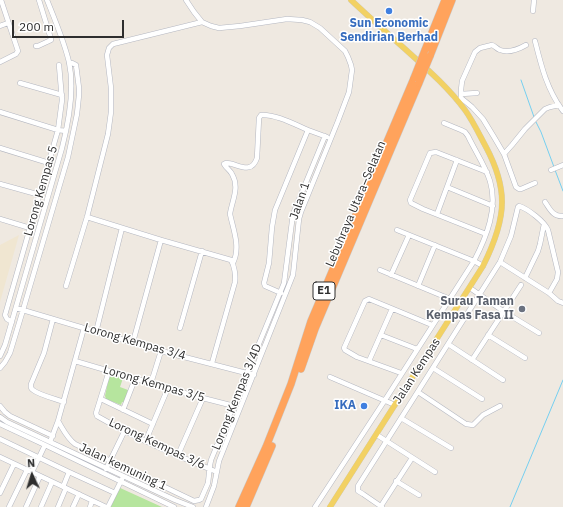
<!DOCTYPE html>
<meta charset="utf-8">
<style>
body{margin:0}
#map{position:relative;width:563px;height:507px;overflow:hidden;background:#efe9e1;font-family:"IBM Plex Sans",sans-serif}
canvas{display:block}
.north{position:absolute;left:12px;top:455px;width:40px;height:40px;-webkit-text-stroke:3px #fff;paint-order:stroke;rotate:356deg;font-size:11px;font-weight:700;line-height:16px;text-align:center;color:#2e2e2e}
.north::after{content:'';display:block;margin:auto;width:14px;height:18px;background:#2e2e2e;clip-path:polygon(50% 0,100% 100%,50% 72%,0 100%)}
.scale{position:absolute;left:12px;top:20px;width:112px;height:18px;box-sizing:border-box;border:2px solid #2e2e2e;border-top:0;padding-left:5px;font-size:12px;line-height:14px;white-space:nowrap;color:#2e2e2e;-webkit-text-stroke:3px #fff;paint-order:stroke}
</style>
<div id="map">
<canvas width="563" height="507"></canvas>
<div class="north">N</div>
<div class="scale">200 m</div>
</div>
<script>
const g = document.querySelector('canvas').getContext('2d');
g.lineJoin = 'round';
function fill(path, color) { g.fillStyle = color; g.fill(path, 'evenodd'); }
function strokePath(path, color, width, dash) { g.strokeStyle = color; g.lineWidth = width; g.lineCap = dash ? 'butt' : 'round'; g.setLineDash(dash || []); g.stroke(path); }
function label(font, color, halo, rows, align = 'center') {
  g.font = font + ' "IBM Plex Sans",sans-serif'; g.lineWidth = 3; g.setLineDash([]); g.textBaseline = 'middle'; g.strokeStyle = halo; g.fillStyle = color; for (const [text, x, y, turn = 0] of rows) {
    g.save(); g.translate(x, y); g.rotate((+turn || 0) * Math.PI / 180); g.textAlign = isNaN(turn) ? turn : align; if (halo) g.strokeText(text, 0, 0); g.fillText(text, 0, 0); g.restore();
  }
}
fill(new Path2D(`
 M19,235L0,302V245Z`), '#f0e6d1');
fill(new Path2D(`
 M113,375L123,378L120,387L128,390L124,403L122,402L121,405L106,399L105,396L109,377Z
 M118,487L162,507H109Z`), '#b6e59e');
strokePath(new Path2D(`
 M521,80L534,117
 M536,122L541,132L554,167
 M555,170L563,191
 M510,507L563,380`), '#75cff0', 1);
const minor = new Path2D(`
 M186,0L194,12L202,22L211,26L219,28L240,26L287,19L302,20L310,22L320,28L345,51L348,57L351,65L352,70L349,92L338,121L301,212L299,219L293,275L219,461L214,486L206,507
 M533,11L534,0
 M0,26L8,23
 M535,41C541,65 547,90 563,111
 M36,46H38L51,40V39L39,0
 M0,62L16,54L18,51L1,0
 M20,83L62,95
 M461,94L477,93
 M461,98L472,107L483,119L494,137L504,154L516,187L519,189H521L535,183
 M461,98V90L462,81L475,52L480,48L492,45C495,46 497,49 500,50C508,53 519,49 526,45
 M0,112L58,130L66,131
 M0,148L49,163
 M504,154L512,145L525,129L545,109L550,107L559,105
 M551,170L563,165
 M0,184L40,195
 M447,187L493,206
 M545,202C550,209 553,217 563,216
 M437,214L457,160
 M87,217L161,240L231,260C234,265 236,275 235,282L212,363
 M0,219L30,228
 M397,230L474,261L483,266
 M486,234L423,209L411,203L410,200L430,153L436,152L487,172
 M500,262L549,293L558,301L563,303
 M233,263C241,247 233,229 230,214C232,200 240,188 232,174C230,170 226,168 224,164L226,163C237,163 251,176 257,158L259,118L261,115C275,114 294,124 308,130
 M380,270L450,299
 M391,275L409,235
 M525,278L538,251L540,244L544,224
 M66,286L87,217L108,134L111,112V88L107,55L109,48L113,44L202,22
 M418,286L435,245
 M470,288L503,311L539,333
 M281,293L265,286L264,283L269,263L272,227L275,210L308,130L327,137
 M16,308L161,351L254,375
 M53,319L44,353L31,384C31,387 30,388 33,390C39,395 56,399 64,402
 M12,322L7,319L5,315L58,130L62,100L59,65
 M180,328L202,251
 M96,332L122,228
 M381,335L417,349
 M488,335L525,358
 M133,342L161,240
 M448,344L503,380
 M0,356L5,345L62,148C69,121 75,90 69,62C64,41 55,20 47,0
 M472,360L521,285
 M75,361L191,395L234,406
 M369,361L392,309
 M0,368L5,362L10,353L23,310L68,157L77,114L79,95V88L76,65L72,63H69
 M433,368L482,399
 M109,371L96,413L97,416C135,438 176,455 217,472
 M401,373L357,357L345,350L344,348L365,301L369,299L432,325
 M330,377L395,405
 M151,383L161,351
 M418,392L466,424L473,425L483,415L500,406
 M101,399L153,424
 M0,406L5,412L10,416L53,436
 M123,410L135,379
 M0,417L7,422L175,500L193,507
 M401,418L451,448
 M58,421C63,429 67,438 75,444L194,501L199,500L201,499L208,483L210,465L211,460L284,283L293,214L325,136
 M0,424L45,445L174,507
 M377,435L435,472
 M0,439L69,472L115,493
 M146,440L168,388
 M50,442L58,421L84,328
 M178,455L203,398
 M0,457L106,507
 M106,469L125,430
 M32,472L45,445
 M396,481L419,495
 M63,487L69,472
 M0,493L14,464
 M381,506L412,458
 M9,507L27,470
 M26,507L40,476
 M41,507L52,482
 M58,507L66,488
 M73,507L79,494
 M90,507L92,501
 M108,507L122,479
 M315,507L385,400L474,261C487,236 498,208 490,181C485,165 475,151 468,136L465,132L461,130L444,123
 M382,507L363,494L358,491V486L500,262L511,236L518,207L519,206C528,209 544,221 548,230L558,272L557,279L549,293`);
const major = new Path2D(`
 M330,507L483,266C493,246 502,224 502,202C502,183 495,164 486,147C479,134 473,121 465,110C448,87 426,68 405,49C387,33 369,17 351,0`);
const highway = new Path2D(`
 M425,50L445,0
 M430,56L452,0
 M301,369L315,329L419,83
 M239,507L266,447L291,384L311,321L414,78
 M246,507L272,446`);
strokePath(minor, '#b4b7c1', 5.5);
strokePath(major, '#c9c9c9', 6);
strokePath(highway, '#c9c9c9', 8);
strokePath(minor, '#fff', 4.5);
strokePath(major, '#f2d163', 5.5);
strokePath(highway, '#ffa35c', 7);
const highwayBridge = new Path2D(`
 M414,78L425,50
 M419,83L430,56`);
strokePath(highwayBridge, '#c9c9c9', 8, []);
strokePath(highwayBridge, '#ffa35c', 7);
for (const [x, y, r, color] of [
 [389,11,4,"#3f7fe0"],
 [522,309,4,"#6b7280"],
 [364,406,4,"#3f7fe0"]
]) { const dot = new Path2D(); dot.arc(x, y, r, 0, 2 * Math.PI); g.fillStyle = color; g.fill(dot); strokePath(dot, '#fff', 1.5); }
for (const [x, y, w] of [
 [324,291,22]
]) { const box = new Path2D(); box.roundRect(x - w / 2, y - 9, w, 18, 3); g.fillStyle = '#fff'; g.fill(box); strokePath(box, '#2e2e2e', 1); }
label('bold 11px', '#2e2e2e', null, [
 ["E1",324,291]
]);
label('bold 12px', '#366cbe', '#fff', [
 ["Sun Economic",389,24],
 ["Sendirian Berhad",389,38],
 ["IKA",356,406,"right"]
]);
label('12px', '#2e2e2e', '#fff', [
 ["Lorong Kempas 5",41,191,-74],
 ["Jalan 1",300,201,-71],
 ["Lebuhraya Utara–Selatan",356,204,-67],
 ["Lorong Kempas 3/4",135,342,16],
 ["Jalan Kempas",417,371,-57],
 ["Lorong Kempas 3/5",154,384,16],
 ["Lorong Kempas 3/4D",237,397,-68],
 ["Lorong Kempas 3/6",157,444,25],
 ["Jalan kemuning 1",123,467,25]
]);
label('bold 12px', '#5b616d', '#fff', [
 ["Surau Taman",514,302],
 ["Kempas Fasa II",514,316]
], 'right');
</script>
